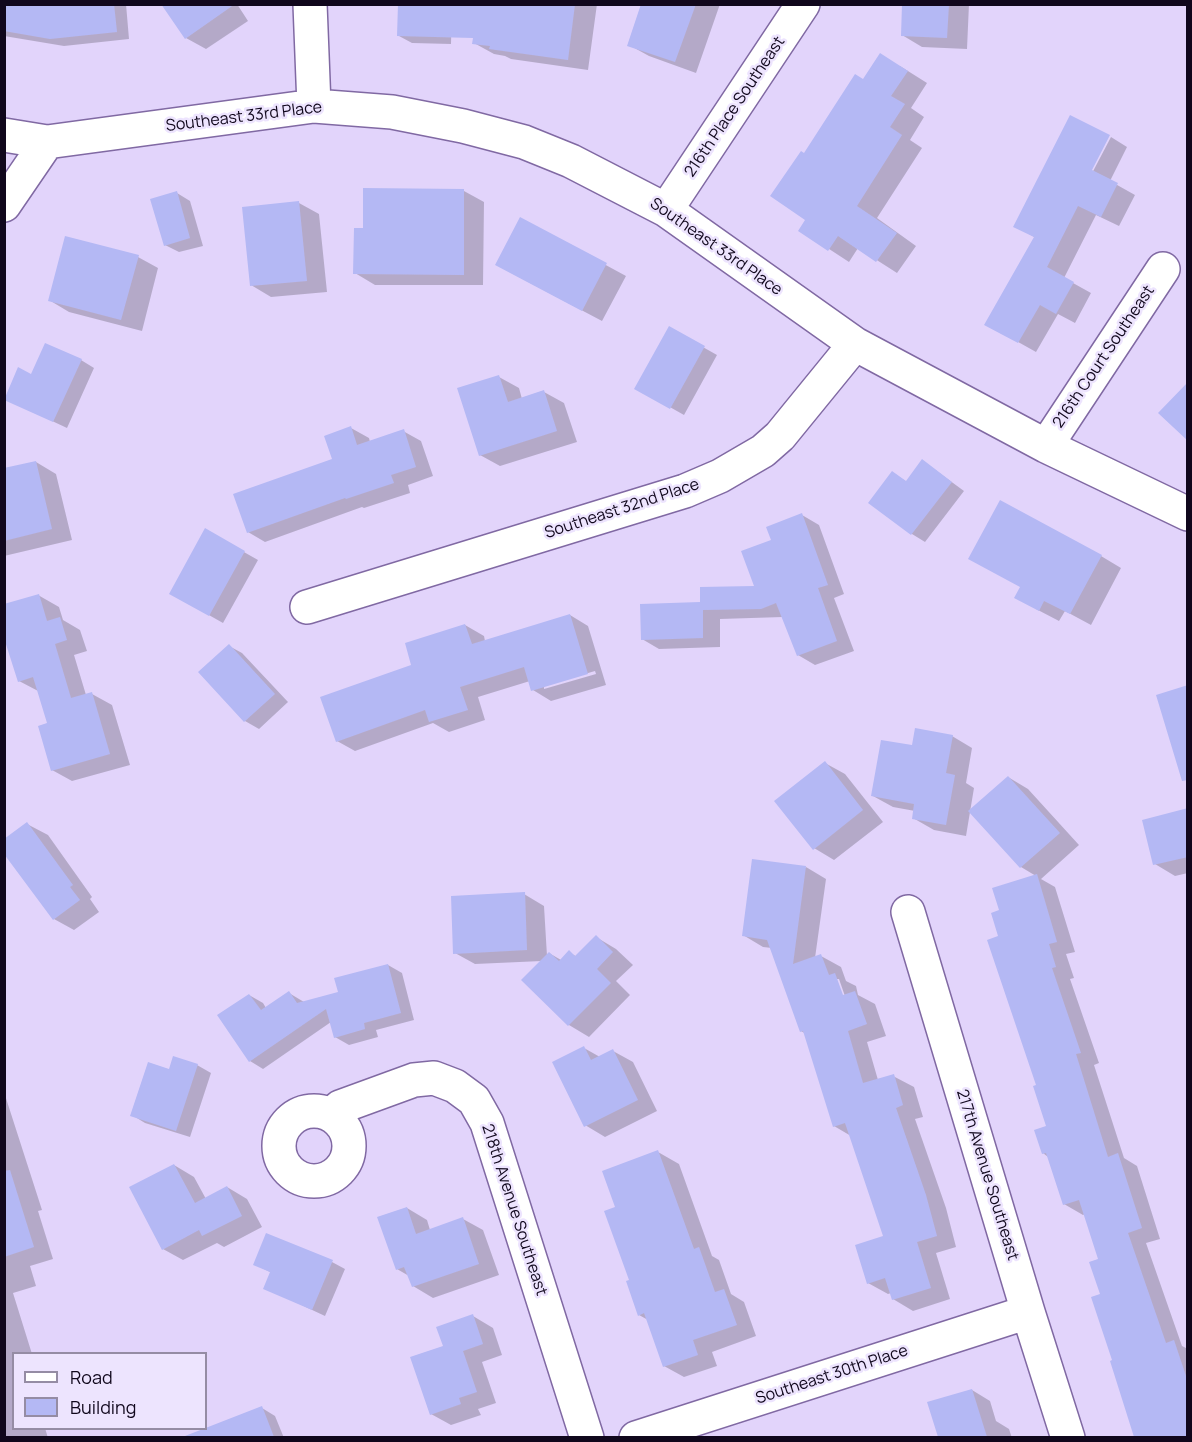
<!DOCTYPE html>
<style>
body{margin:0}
#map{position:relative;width:1192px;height:1442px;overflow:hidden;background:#e2d4fb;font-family:Manrope,sans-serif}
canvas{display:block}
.frame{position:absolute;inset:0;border:6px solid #10071c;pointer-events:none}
.legend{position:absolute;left:12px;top:1352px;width:195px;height:78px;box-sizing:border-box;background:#ede4fe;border:2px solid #958ca4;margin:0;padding:8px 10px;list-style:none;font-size:18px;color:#10071c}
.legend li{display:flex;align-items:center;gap:12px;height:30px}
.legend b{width:30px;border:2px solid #958ca4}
</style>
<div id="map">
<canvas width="1192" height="1442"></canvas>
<div class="frame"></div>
<ul class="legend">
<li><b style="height:8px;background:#fff"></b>Road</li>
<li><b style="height:16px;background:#b4b8f4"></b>Building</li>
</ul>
</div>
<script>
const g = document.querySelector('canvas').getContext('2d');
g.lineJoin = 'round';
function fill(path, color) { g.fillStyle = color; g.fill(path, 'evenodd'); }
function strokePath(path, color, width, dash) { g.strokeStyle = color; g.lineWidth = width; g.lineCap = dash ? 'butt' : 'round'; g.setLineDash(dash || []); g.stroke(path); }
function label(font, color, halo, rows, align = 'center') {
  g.font = font + ' Manrope,sans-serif'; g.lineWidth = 5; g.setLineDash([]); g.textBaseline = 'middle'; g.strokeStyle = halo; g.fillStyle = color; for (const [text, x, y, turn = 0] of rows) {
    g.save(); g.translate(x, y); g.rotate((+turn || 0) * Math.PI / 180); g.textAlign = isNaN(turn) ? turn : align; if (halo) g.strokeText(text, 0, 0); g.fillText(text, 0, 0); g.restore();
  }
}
fill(new Path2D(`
 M4,4H126L129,39L64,46L4,36Z
 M167,4H237L248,21L206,49L186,38Z
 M452,4L451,44L412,43L399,36Z
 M479,4H597L588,70L511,59L505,56L494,54L474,43Z
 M643,4H720L696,73L649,56L629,45Z
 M904,4H969L967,49L922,47L902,35Z
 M900,66L927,83L911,108L924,117L910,140L922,148L877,218L916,246L897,273L858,248L849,262L800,230L807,220L804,154L864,80Z
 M1111,137L1127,147L1110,181L1135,195L1119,226L1096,215L1064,278L1091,293L1075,323L1058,314L1036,352L986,324L1036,238L1015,226L1087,176L1090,177Z
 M464,191L484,202L483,285H375L355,273L364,229Z
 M177,193L190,201L203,246L179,252L165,245Z
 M299,203L319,214L327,292L271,297L251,285Z
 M521,219L626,276L602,321L517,276Z
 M138,257L158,268L142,331L69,312L49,300Z
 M669,328L717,355L684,415L636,388Z
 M81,360L94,368L67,428L5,399Z
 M499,377L519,388L522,399L544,392L564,403L577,442L500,466L480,455Z
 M351,428L369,438L370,442L403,431L421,441L433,476L408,485L410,493L364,508L362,507L265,542L248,532L334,460Z
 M923,461L964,491L925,542L912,534L870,502L893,473L907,482Z
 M36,462L56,474L72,540L4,556V470Z
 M802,515L819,525L844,594L834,598L854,651L815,665L798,655L783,617L720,619V647L659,649L642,639L702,604L756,587L773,541Z
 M205,530L258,560L223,623L184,601Z
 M1101,556L1121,568L1091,625L1065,611L1059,621L1036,609L1022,587Z
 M38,595L59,607L63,620L80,630L87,651L74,655L86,695L92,694L112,705L130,765L72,781L52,770L49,724L40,692L19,681Z
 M570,615L588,626L606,685L551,701L533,690L530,681L478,697L485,720L449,732L433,723L355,751L337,741L413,666L465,625L484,636L485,641ZM595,671L596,674L544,689V686Z
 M229,646L242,653L288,702L259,729L245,721Z
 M952,736L972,748L966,783L974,788L966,836L934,830L913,818L915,811L893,807L873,796L913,747Z
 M825,763L845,774L883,822L834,860L814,848Z
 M1008,777L1028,789L1079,845L1041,879L1055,887L1075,952L1066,954L1074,978L1070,979L1099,1063L1094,1065L1124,1158L1137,1166L1160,1239L1146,1243L1182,1346L1188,1349V1438H1147L1114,1361L1102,1295L1100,1260L1085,1214L1083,1215L1064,1204L1048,1157L1043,1153L1047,1127L1000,938L1001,911L1036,876L1021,867L970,811Z
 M1188,810V873L1175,876L1155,864Z
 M27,824L48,835L92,897L90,899L99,912L74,930L54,919Z
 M806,867L826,879L815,958L821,956L841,967L846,981L856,986L858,995L875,1004L886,1036L867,1042L878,1080L893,1076L914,1087L923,1117L915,1119L946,1208L956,1247L936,1253L950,1299L913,1311L893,1299L891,1293L888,1294L868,1283L885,1237L851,1136L834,1126L806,1034L801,1031L772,948L763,947L743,935ZM836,979H839L847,1002L844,1003Z
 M524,894L544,906L547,956L549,953L561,960L569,952L577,957L596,937L616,949L633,965L616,981L630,995L589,1037L569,1025L523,980L542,961L475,964L455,953Z
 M388,965L402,973L414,1020L376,1030L378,1037L349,1045L335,1037L331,1022L263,1069L250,1061L249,995L263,1003L266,1008L289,993L304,1002L340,993Z
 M584,1048L600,1057L613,1051L633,1062L657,1111L605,1137L585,1125Z
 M197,1065L211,1073L190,1137L145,1123L132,1115L170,1071Z
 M4,1092L42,1210L38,1211L53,1259L30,1266L36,1286L13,1293L32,1354H14V1428H45L48,1438H4Z
 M658,1152L679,1164L712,1256L719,1260L731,1294L744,1302L756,1336L712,1352L717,1366L684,1377L664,1366L648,1320L639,1315L617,1208Z
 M174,1165L194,1177L206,1199L227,1187L247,1199L262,1227L224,1247L217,1243L183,1260L163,1249Z
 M407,1208L427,1220L430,1230L463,1219L483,1230L499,1275L433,1298L413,1286L409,1276L397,1269Z
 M332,1262L345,1269L325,1316L265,1288L272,1273L254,1264Z
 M473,1316L493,1328L502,1355L482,1362L496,1403L478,1409L481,1415L451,1425L431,1414L445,1347Z
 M972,1390L990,1401L996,1421L1009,1429L1012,1438H939L929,1403Z
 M262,1408L275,1416L284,1438H217L212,1427Z`), '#0003');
fill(new Path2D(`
 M4,4H114L117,32L50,39L4,31Z
 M161,4H235L185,39Z
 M398,4H575L568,60L489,49L490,46L472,44L473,38L397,36Z
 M641,4H696L675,62L627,46Z
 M902,4H949L947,38L901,36Z
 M880,53L908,71L891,96L905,104L890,127L902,135L857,206L897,233L876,262L838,236L828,251L798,231L805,220L770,196L801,151L804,153L855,74L863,79Z
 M1070,115L1110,135L1092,170L1118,183L1101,217L1078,206L1047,267L1074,282L1056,314L1040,305L1018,343L984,325L1034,237L1013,227Z
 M363,188L464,189V275L353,274L354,228H363Z
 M177,191L190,238L164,246L150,199Z
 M299,201L307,281L250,286L242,207Z
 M520,217L607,263L582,311L495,265Z
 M65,236L139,255L121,320L48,301Z
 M669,326L705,346L670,409L634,389Z
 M45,343L82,359L53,422L4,400L18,367L31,374Z
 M499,375L508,402L544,390L557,431L479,456L457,388Z
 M1188,382V441L1158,413Z
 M351,426L357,445L404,429L416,467L391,475L394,483L346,499L345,498L247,533L233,494L332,459L324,436Z
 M922,459L952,482L911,535L868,503L892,471L906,481Z
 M36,461L52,529L4,541V468Z
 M1000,500L1102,555L1070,614L1044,601L1039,611L1014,598L1020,587L968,559Z
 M802,513L828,585L818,588L837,641L797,656L776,603L761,609L703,610V638L641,640L640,604L700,602V587L754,586L741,551L771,540L766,527Z
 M205,528L245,551L209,616L169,594Z
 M39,594L47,621L60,617L67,640L55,644L71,698L92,692L110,754L51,771L38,726L47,723L33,677L18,682L4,638V604Z
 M570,614L588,674L531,691L524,667L460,687L468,710L429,722L425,710L336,742L320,697L411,665L405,643L465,624L472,644Z
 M229,644L275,694L244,722L198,672Z
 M1188,685V780L1182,781L1156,695Z
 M915,728L953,735L946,773L955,775L946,825L912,819L914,804L871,796L881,740L912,745Z
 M825,761L863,810L813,850L774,801Z
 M1008,776L1060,833L1020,868L968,811Z
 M1188,808V857L1153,865L1142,820Z
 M27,822L73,885L70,887L80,900L53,920L4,854V839Z
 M752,859L806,866L793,964L821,954L829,975L835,973L843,995L855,991L867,1024L848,1031L863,1083L894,1074L903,1105L896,1108L926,1195L937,1236L917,1242L931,1288L892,1300L885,1278L867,1284L855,1245L883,1236L845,1123L833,1127L803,1031L800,1032L767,940L742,936Z
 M1037,874L1057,942L1049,944L1056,967L1052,968L1081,1053L1076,1054L1108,1157L1118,1153L1142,1228L1128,1233L1166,1343L1174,1340L1188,1382V1437H1134L1110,1361L1112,1360L1091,1297L1100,1294L1089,1262L1098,1259L1079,1200L1063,1205L1046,1153L1042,1154L1034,1130L1046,1126L1033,1086L1036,1085L987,940L998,936L991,913L999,910L992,888Z
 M525,892L527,950L453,954L451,896Z
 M596,935L613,952L597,969L611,983L568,1026L521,980L549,952L559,961L569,950L575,956Z
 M388,964L401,1013L364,1023L365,1029L334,1038L326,1009L249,1062L217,1015L249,994L261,1010L289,991L297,1003L338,992L334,978Z
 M584,1046L591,1060L613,1049L638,1100L584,1127L552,1062Z
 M173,1056L198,1064L176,1131L130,1116L148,1062L169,1069Z
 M658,1150L694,1249L699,1247L715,1292L724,1289L737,1325L693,1340L698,1355L663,1367L644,1313L638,1316L626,1281L629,1280L604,1211L615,1207L602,1171Z
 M174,1164L195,1203L227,1186L242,1216L202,1236L199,1230L162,1250L129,1187Z
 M10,1170L34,1247L4,1257V1171Z
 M407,1207L416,1234L463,1217L479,1264L412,1287L404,1267L396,1270L377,1217Z
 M266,1233L333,1260L312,1310L263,1289L270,1272L253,1265Z
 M473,1314L483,1344L463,1351L477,1392L459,1398L461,1404L430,1415L410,1357L443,1346L436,1327Z
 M972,1389L987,1437H938L927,1402Z
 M262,1406L274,1437H186L185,1436Z`), '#b4b8f4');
const minor = new Path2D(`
 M310,4L314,106
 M4,135L47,142L314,106L392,112L463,126L524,142L571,161L666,210L855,344L1046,446L1188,514
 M4,205L47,142
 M666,210L803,4
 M1046,446L1163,269
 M307,607L685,491L720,476L763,451L780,436L855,344
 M908,912L1028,1312L1068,1438
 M279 1146a35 35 0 1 1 70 0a35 35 0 1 1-70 0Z
 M331,1115L340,1107L414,1080L434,1078L455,1086L474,1100L487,1123L587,1438
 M636,1438L1028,1312`);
strokePath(minor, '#8069a3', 36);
strokePath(minor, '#fff', 33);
label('16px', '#10071c', '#ede4fe', [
 ["216th Place Southeast",735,107,-56],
 ["Southeast 33rd Place",244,117,-7],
 ["Southeast 33rd Place",716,247,35],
 ["216th Court Southeast",1104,357,-56],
 ["Southeast 32nd Place",622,509,-18],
 ["217th Avenue Southeast",987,1175,73],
 ["218th Avenue Southeast",514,1210,72],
 ["Southeast 30th Place",832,1375,-18]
]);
</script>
